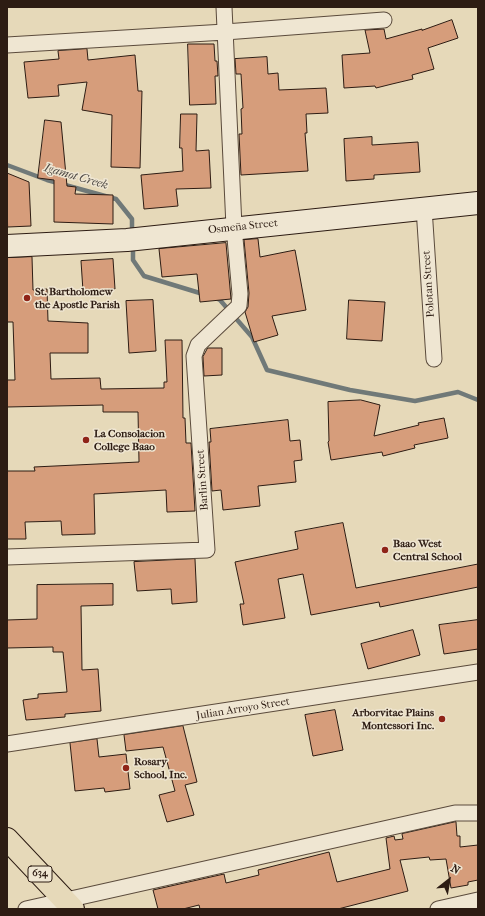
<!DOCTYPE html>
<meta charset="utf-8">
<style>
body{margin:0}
#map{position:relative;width:485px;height:916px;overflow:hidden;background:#e6d9b9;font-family:"IM FELL French Canon",serif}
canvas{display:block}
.frame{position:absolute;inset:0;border:8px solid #2d1c13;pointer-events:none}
.north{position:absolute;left:429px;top:860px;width:40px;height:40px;-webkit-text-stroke:3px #efe6d2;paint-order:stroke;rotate:31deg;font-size:11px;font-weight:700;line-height:16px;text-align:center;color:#2d1c13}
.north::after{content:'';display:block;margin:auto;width:14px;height:18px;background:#2d1c13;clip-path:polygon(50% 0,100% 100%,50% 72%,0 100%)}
</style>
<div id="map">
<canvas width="485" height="916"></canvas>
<div class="frame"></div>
<div class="north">N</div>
</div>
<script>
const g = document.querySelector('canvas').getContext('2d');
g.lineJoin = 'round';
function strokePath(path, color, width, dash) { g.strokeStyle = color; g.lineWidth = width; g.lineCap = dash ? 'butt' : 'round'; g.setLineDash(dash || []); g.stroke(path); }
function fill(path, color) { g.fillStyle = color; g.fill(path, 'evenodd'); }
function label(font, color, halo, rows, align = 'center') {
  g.font = font + ' "IM FELL French Canon",serif'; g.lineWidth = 3; g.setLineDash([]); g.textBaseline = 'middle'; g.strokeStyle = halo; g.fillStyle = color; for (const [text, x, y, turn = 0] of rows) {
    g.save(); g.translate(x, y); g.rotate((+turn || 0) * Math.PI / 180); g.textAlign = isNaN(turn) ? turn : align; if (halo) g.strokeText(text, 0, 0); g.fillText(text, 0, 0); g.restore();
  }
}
strokePath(new Path2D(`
 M7,165L47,180L116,199L132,219V233
 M133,245V260L144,276L203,294
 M216,298L220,300L252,337L267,370L350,390L415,401L458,392L478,400`), '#707978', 4.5);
const building = new Path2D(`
 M452,20L458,38L428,48L434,69L412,75L413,79L392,84L376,88L375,86L344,88L342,55L370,53L365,30L384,29L386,39L422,29V30Z
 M188,44H214L215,61H217L218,76H215L216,104L190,105Z
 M87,49L88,60L135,55L138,91H142L140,168L111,167L112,115L82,110L87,82L58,85L59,96L28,98L24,62L59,59L58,51Z
 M267,57L268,74L278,73L279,90L326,88L328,113L306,114L307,133H305L308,171L241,175L239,134H242L241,109L243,108L241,74H236L235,59Z
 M181,114H197L196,151L209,150L211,188L176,189L178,206L144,209L141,175L183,171L182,148H180Z
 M45,120L61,122L67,186L76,187L75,194L113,195V224L54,222V180L38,178Z
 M372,137V145L418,142L420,172L374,175V179L346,181L344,139Z
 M7,173L29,182L31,226L8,227Z
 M258,239L260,257L295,250L306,310L272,316L278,335L254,342L245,312L248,307L249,293L244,240Z
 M226,243L231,299L200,302L197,274L162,277L159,249Z
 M32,257L33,290L47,289L48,321L88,323V353H50L51,379L100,378L101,389L164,388V382H167L165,340H182L183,418H185L186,443H191L195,511L167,512L166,490L94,494L95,534L62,535L61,521L25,522L26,539H7V471H35L34,467L139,462L138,412H103V405L7,407V380H15L13,322H7V258Z
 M113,259L115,289L83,291L81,261Z
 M153,300L156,351L129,353L126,301Z
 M349,300L385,302L382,341L347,339Z
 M208,348H222V375L204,376L203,357Z
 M361,400L380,405L374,436L419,425L418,423L444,418L448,438L414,445L415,448L383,456L382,452L331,460L328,442L329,441L328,402Z
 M288,420L290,441L300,440L302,460L294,461L296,482L258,486L260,506L223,510L221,490L212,491L209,442H211L210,429Z
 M343,523L356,588L478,564V587L380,607L379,602L311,615L303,574L278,579L285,618L243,625L240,604H244L235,562L298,549L295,532Z
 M195,559L197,602L172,604L171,589L137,591L134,562Z
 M113,584V605L81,606L82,670L98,669L101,711L65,714V717L26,720L23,700L38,698V694L67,692L63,652H53V647L7,648V620L37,619V585Z
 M478,620V649L444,654L439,625Z
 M413,630L420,655L368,669L361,644Z
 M335,710L343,750L313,756L305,715Z
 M183,726L197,782L185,785L194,815L167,822L159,795L175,791L163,747L126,751L124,735Z
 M97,739L99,757L126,754L130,789L105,792L104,788L75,791L70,743Z
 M456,822L457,836H460V847L478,845V880L468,882V885L451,888L446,859L430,860L429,857L400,860L408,891L338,909H200L199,905L183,909H158L153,890L224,874L226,883L259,875L258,870L329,852L337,882L390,869L386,838L394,836L395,840L403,839L402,834Z`);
fill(building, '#d69d7b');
strokePath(building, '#2d1c13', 1);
const street = new Path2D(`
 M7,45L225,32L384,20
 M424,208L434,359
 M7,557L207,550L194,356L198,345L239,306L240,294L234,227L224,7
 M7,744L478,672
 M26,909L455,813H478
 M438,909L478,900`);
const secondary = new Path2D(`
 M7,246L127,240L478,203`);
const primary = new Path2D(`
 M7,839L73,909`);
strokePath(street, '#5b4b3c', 17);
strokePath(secondary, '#2d1c13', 24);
strokePath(primary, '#2d1c13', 24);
strokePath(street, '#efe6d2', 15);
strokePath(secondary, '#efe6d2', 22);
strokePath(primary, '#e6d9b9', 22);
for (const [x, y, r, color] of [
 [27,298,4,"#8f2418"],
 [86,440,4,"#8f2418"],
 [385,550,4,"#8f2418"],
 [442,719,4,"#8f2418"],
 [126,768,4,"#8f2418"]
]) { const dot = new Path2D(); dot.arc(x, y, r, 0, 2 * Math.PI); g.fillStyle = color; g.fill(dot); strokePath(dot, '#efe6d2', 1.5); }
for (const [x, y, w] of [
 [40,874,24]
]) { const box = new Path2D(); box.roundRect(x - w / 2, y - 8, w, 16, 3); g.fillStyle = '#efe6d2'; g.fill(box); strokePath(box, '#2d1c13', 1); }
label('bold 10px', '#2d1c13', null, [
 ["634",40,874]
]);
label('11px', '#2d1c13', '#efe6d2', [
 ["Osmeña Street",243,227,-6],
 ["Polotan Street",429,284,-94],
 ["Barlin Street",203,480,-94],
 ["Julian Arroyo Street",243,709,-9]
]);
label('bold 11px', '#2d1c13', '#efe6d2', [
 ["St. Bartholomew",35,292],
 ["the Apostle Parish",35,305],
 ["La Consolacion",94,434],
 ["College Baao",94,447],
 ["Baao West",393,544],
 ["Central School",393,557],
 ["Arborvitae Plains",434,713,"right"],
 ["Montessori Inc.",434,726,"right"],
 ["Rosary",134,762],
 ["School, Inc.",134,775]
], 'left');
label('italic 12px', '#4f4a45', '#efe6d2', [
 ["Igamot Creek",76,177,16]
]);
</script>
